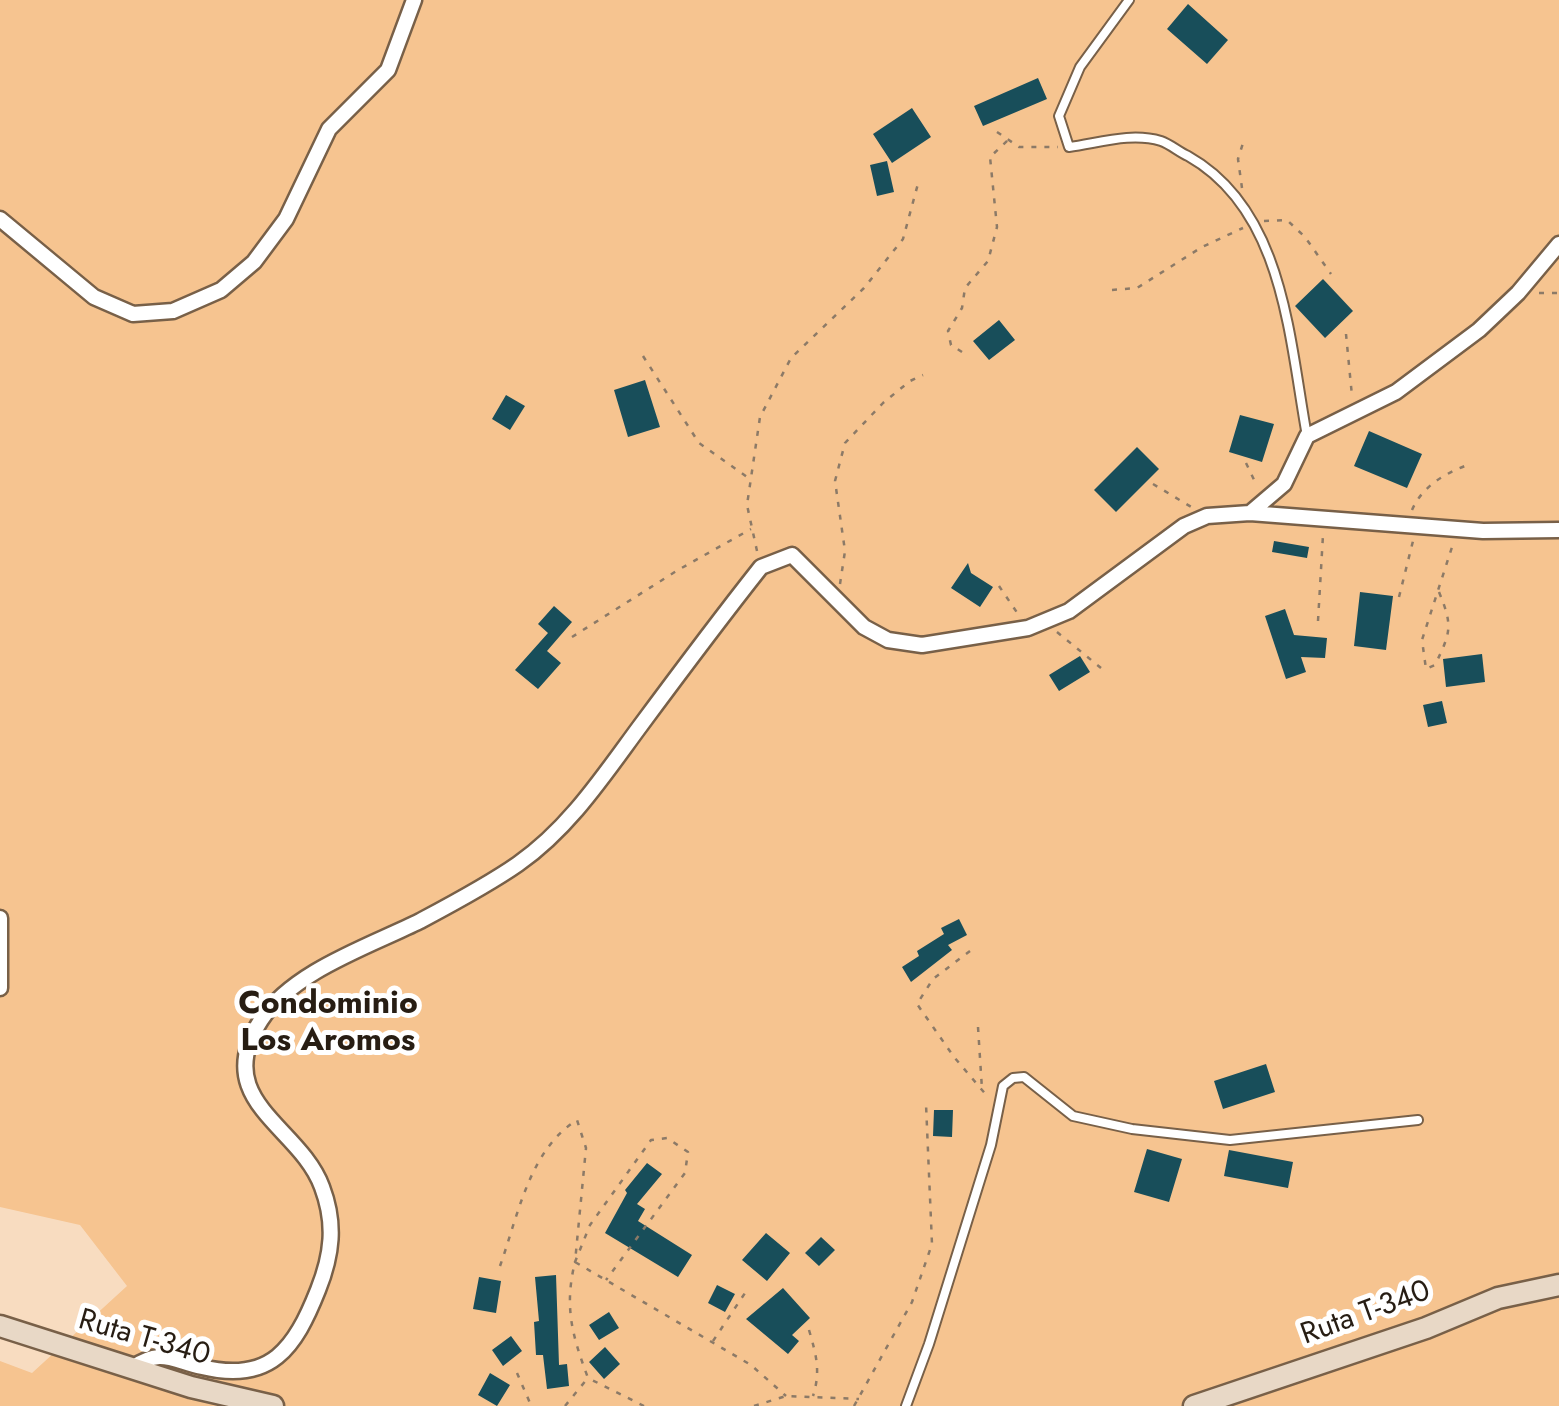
<!DOCTYPE html>
<style>
body{margin:0}
canvas{display:block;background:#f8dcc0}
</style>
<canvas width="1559" height="1406"></canvas>
<script>
const g = document.querySelector('canvas').getContext('2d');
g.lineJoin = 'round';
function fill(path, color) { g.fillStyle = color; g.fill(path, 'evenodd'); }
function strokePath(path, color, width, dash) { g.strokeStyle = color; g.lineWidth = width; g.lineCap = dash ? 'butt' : 'round'; g.setLineDash(dash || []); g.stroke(path); }
function label(font, color, halo, rows, align = 'center') {
  g.font = font + ' Jost,sans-serif'; g.lineWidth = 10; g.setLineDash([]); g.textBaseline = 'middle'; g.strokeStyle = halo; g.fillStyle = color; for (const [text, x, y, turn = 0] of rows) {
    g.save(); g.translate(x, y); g.rotate((+turn || 0) * Math.PI / 180); g.textAlign = isNaN(turn) ? turn : align; if (halo) g.strokeText(text, 0, 0); g.fillText(text, 0, 0); g.restore();
  }
}
fill(new Path2D(`
 M0,0H1559V1406H0V1361L32,1373L127,1286L80,1225L0,1207Z`), '#f6c490');
fill(new Path2D(`
 M1188,4L1228,40L1207,64L1167,29Z
 M1038,78L1047,99L983,126L974,106Z
 M912,108L931,137L892,163L873,134Z
 M887,161L894,192L877,196L870,165Z
 M1323,279L1353,311L1325,338L1295,306Z
 M999,320L1015,340L989,360L973,341Z
 M645,380L660,427L628,437L614,390Z
 M506,395L525,406L510,430L492,419Z
 M1240,415L1274,424L1262,462L1229,452Z
 M1369,431L1422,454L1407,488L1354,466Z
 M1137,447L1159,469L1116,512L1094,490Z
 M1274,541L1309,547L1307,558L1272,552Z
 M968,563L971,573L993,587L980,607L951,588Z
 M1360,592L1393,596L1386,650L1354,646Z
 M554,606L572,622L547,651L561,663L538,689L515,670L548,633L538,624Z
 M1285,609L1294,635L1327,638L1325,658L1301,657L1306,672L1286,679L1265,616Z
 M1482,654L1485,682L1446,687L1443,659Z
 M1080,656L1090,672L1059,691L1049,675Z
 M1442,701L1447,723L1428,727L1423,705Z
 M959,919L967,935L948,945L952,950L911,982L902,967L919,956L917,951L944,934L941,928Z
 M1266,1064L1275,1092L1223,1109L1214,1081Z
 M934,1110H953L952,1137L933,1136Z
 M1147,1149L1182,1159L1169,1202L1134,1192Z
 M1229,1150L1293,1162L1288,1188L1224,1176Z
 M647,1163L662,1174L637,1204L645,1209L638,1221L692,1255L678,1277L605,1233L627,1193L625,1190Z
 M766,1233L790,1253L767,1281L742,1260Z
 M821,1237L835,1250L819,1266L805,1253Z
 M556,1275L559,1365L567,1364L569,1386L547,1389L543,1355H536L534,1322L539,1321L535,1277Z
 M479,1277L501,1281L496,1313L473,1309Z
 M717,1285L735,1294L725,1312L708,1303Z
 M783,1288L810,1318L792,1335L799,1341L788,1354L746,1319Z
 M609,1312L619,1328L599,1340L589,1325Z
 M511,1336L522,1351L503,1366L492,1350Z
 M605,1347L620,1364L604,1379L589,1362Z
 M490,1373L510,1385L497,1406L478,1395Z`), '#184e5a');
const lane = new Path2D(`
 M1129,0L1080,67L1059,116L1069,147C1099,143 1131,132 1161,141C1170,144 1179,152 1188,156C1284,210 1289,338 1307,436
 M906,1406L929,1344L991,1145L1003,1086L1013,1078L1024,1077L1073,1116L1132,1129L1230,1140L1418,1120`);
const street = new Path2D(`
 M0,219L94,297L133,314L173,311L221,290L254,262L286,219L329,129L388,70L414,0
 M1250,513L1284,484L1307,436L1396,392L1479,330L1518,293L1559,244
 M0,918V988
 M132,1368C161,1348 171,1360 202,1367C271,1384 295,1348 318,1290C332,1255 336,1224 322,1187C300,1126 209,1101 261,1020C293,971 370,946 420,921C452,904 488,885 518,864C568,829 602,778 638,729C678,675 719,620 761,567L792,555L864,627L888,640L922,645L1028,628L1069,611L1184,526L1207,516L1250,513L1483,531L1559,530`);
const secondary = new Path2D(`
 M0,1326L191,1387L273,1406
 M1194,1406L1426,1328L1498,1298L1559,1285`);
strokePath(lane, '#786048', 12);
strokePath(street, '#786048', 19);
strokePath(secondary, '#786048', 25);
strokePath(new Path2D(`
 M997,132L1019,147H1058
 M1242,188L1238,159L1244,140
 M1264,221L1287,220L1305,237L1331,274
 M1112,290L1137,288L1202,247L1243,228
 M1539,293H1559
 M1346,334L1352,396
 M962,352L951,345L948,331L962,308L965,288L988,261L997,227L990,157L1008,140
 M643,356L699,443L750,479
 M1246,463L1257,486
 M1153,484L1193,508
 M1412,510C1423,485 1446,473 1470,464
 M757,551L747,505L760,417L791,358L864,288L903,239L919,180
 M840,584L845,551L835,481L845,443L883,403L910,381L923,375
 M999,586L1018,614
 M1439,592C1453,626 1451,632 1435,665L1426,669L1422,640L1453,544
 M1399,597L1413,541
 M1318,621L1323,535
 M1057,632L1101,668
 M572,637L678,570L751,529
 M970,951L933,979L917,1004L954,1057L988,1097
 M978,1027L982,1089
 M500,1266C518,1216 529,1150 577,1120L586,1148L575,1262L590,1225L651,1140L667,1138L688,1152L685,1173L606,1280
 M809,1330C816,1354 821,1371 813,1396
 M713,1341L745,1293
 M517,1373L530,1403L535,1406
 M565,1406L587,1379
 M644,1406L588,1378C572,1335 564,1307 575,1262L751,1365L786,1396
 M754,1406L786,1396L859,1399
 M854,1406L912,1302L932,1244L926,1104`), '#8c7a67', 2.5, [5, 8]);
strokePath(lane, '#fff', 8);
strokePath(street, '#fff', 14);
strokePath(secondary, '#e8d8c6', 20);
label('30px', '#271d13', '#fff', [
 ["Ruta T-340",1366,1314,-20],
 ["Ruta T-340",144,1339,16]
]);
label('bold 32px', '#271d13', '#fff', [
 ["Condominio",328,1005],
 ["Los Aromos",328,1042]
]);
</script>
